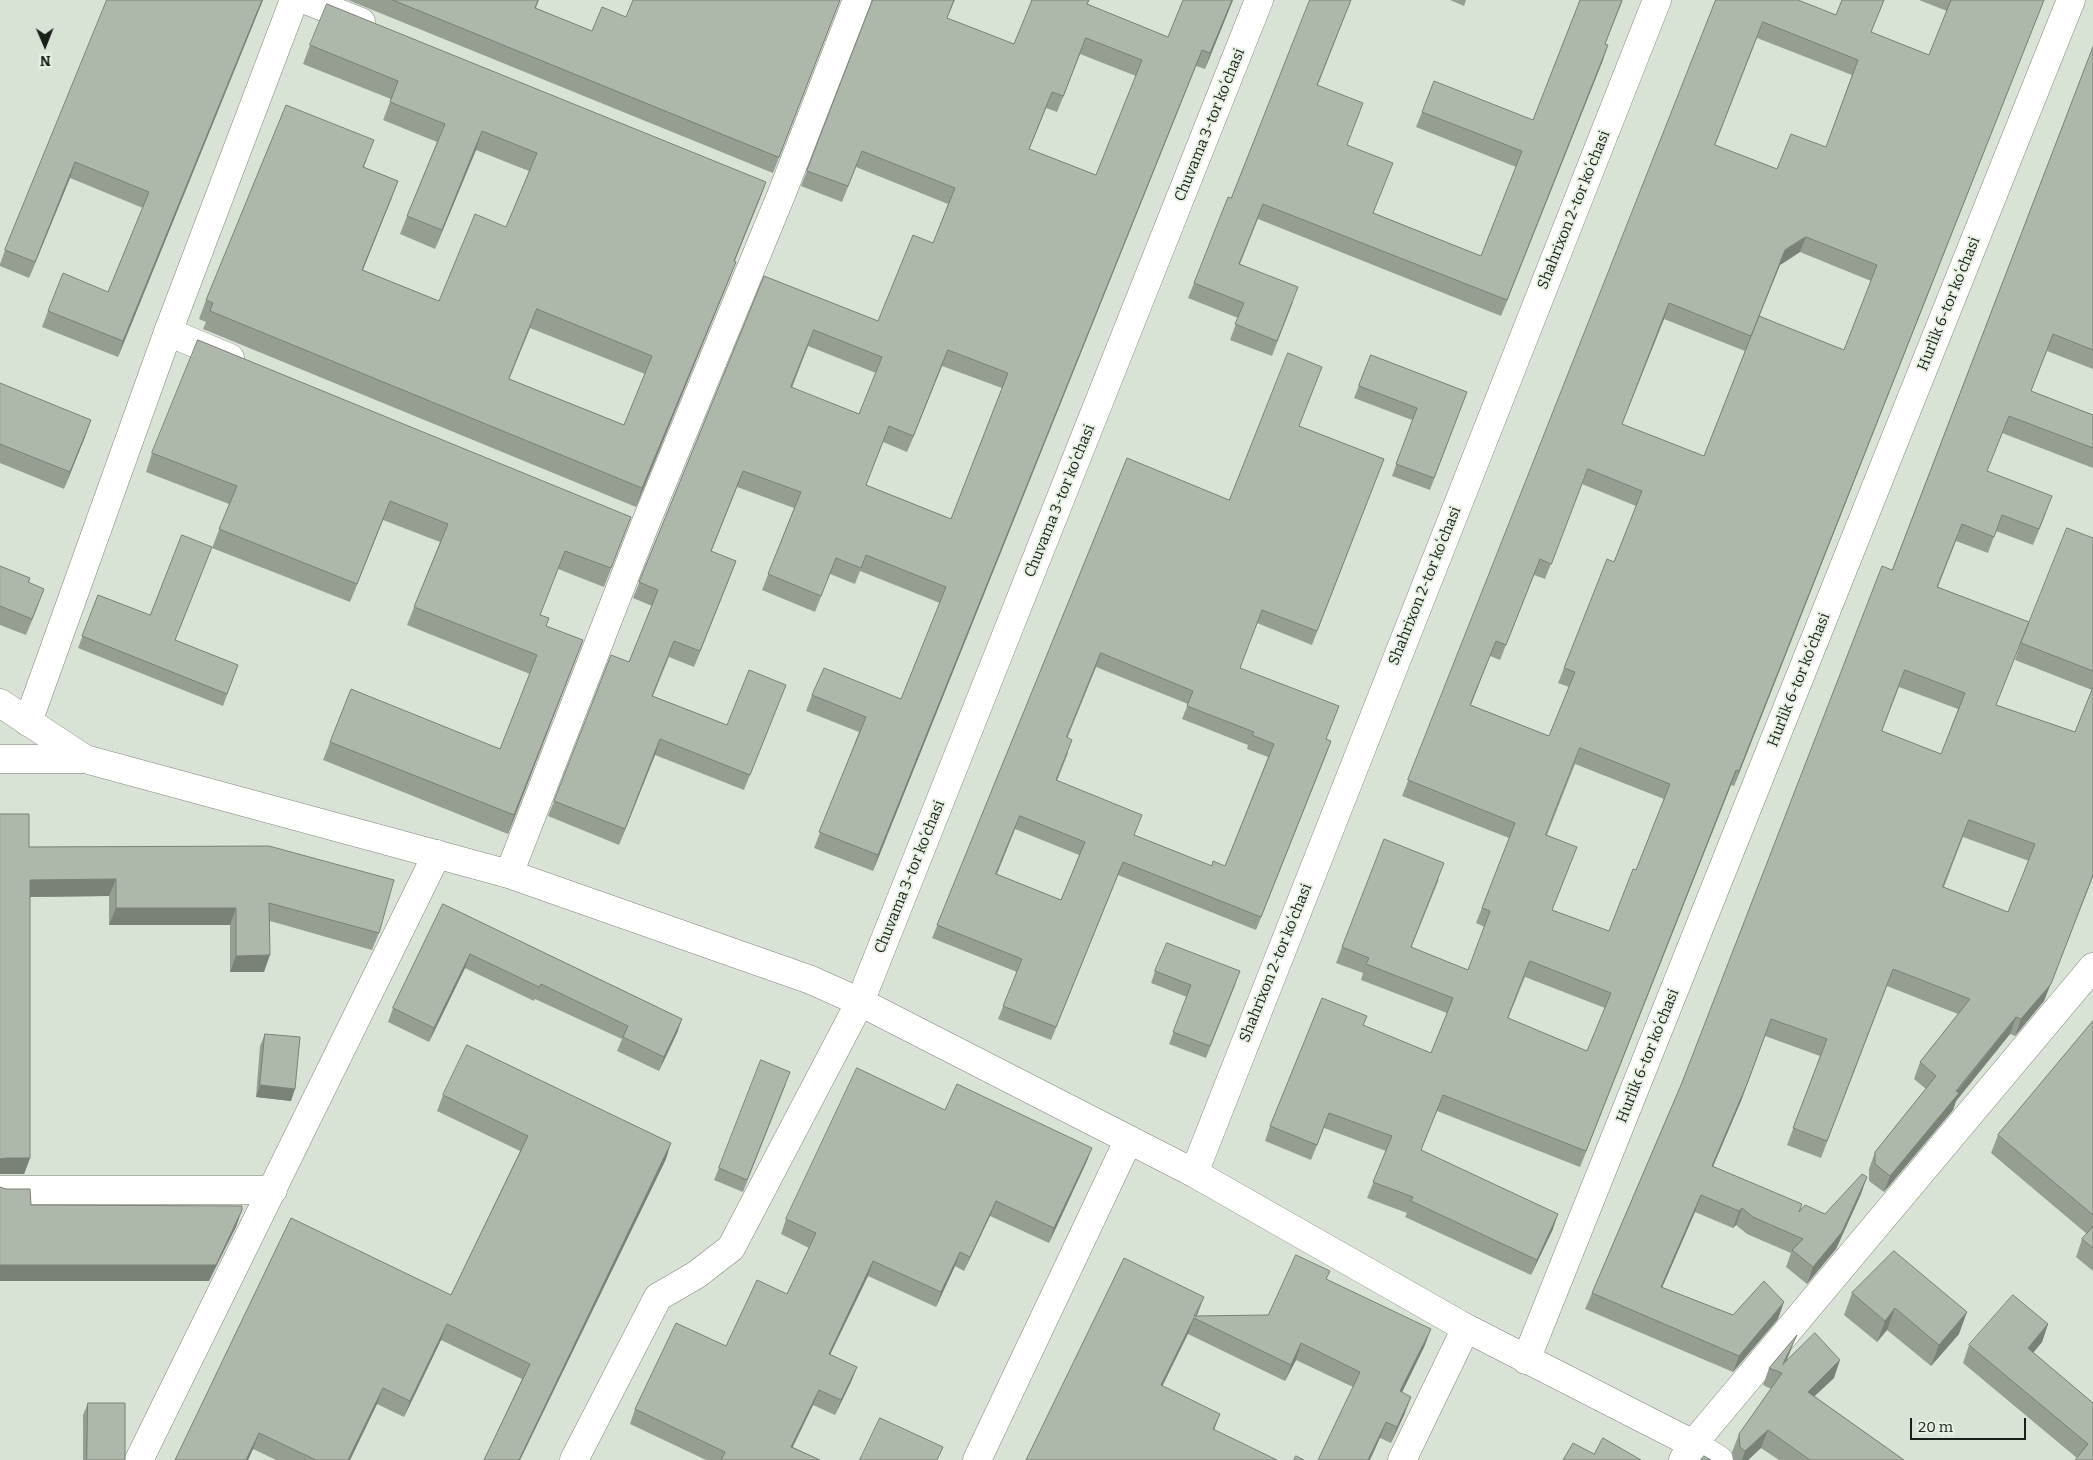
<!DOCTYPE html>
<meta charset="utf-8">
<style>
body{margin:0}
#map{position:relative;width:2093px;height:1460px;overflow:hidden;background:#d9e3d5;font-family:Bitter,serif}
canvas{display:block}
.north{position:absolute;left:20px;top:20px;width:50px;height:50px;-webkit-text-stroke:4px #e6f1e2;paint-order:stroke;rotate:179deg;font-size:14px;font-weight:700;line-height:20px;text-align:center;color:#1b1f19}
.north::after{content:'';display:block;margin:auto;width:18px;height:22px;background:#1b1f19;clip-path:polygon(50% 0,100% 100%,50% 72%,0 100%)}
.scale{position:absolute;left:1910px;top:1418px;width:116px;height:22px;box-sizing:border-box;border:2px solid #1b1f19;border-top:0;padding-left:6px;font-size:15px;line-height:18px;white-space:nowrap;color:#1b1f19;-webkit-text-stroke:4px #e6f1e2;paint-order:stroke}
</style>
<div id="map">
<canvas width="2093" height="1460"></canvas>
<div class="north">N</div>
<div class="scale">20 m</div>
</div>
<script>
const g = document.querySelector('canvas').getContext('2d');
g.lineJoin = 'round';
function strokePath(path, color, width, dash) { g.strokeStyle = color; g.lineWidth = width; g.lineCap = dash ? 'butt' : 'round'; g.setLineDash(dash || []); g.stroke(path); }
function fill(path, color) { g.fillStyle = color; g.fill(path, 'evenodd'); }
function label(font, color, halo, rows, align = 'center') {
  g.font = font + ' Bitter,serif'; g.lineWidth = 4; g.setLineDash([]); g.textBaseline = 'middle'; g.strokeStyle = halo; g.fillStyle = color; for (const [text, x, y, turn = 0] of rows) {
    g.save(); g.translate(x, y); g.rotate((+turn || 0) * Math.PI / 180); g.textAlign = isNaN(turn) ? turn : align; if (halo) g.strokeText(text, 0, 0); g.fillText(text, 0, 0); g.restore();
  }
}
const street = new Path2D(`
 M306,0L361,22
 M168,332L230,358
 M28,722L168,332L294,0
 M0,759H85
 M509,874L644,527L782,193L857,0
 M1194,1173L1657,0
 M0,1190H273
 M1526,1360L2071,0
 M139,1460L437,854
 M574,1460L658,1297L696,1275L731,1248L860,1002L1259,0
 M977,1460L1128,1141
 M1402,1460L1466,1328
 M1683,1460L1693,1444L2093,967`);
const secondary = new Path2D(`
 M0,703L85,759L509,874L811,980L860,1002L1194,1173L1466,1328L1693,1444L1719,1460`);
strokePath(street, '#7f887b', 29);
strokePath(secondary, '#7f887b', 29);
strokePath(street, '#fff', 28);
strokePath(secondary, '#fff', 28);
fill(new Path2D(`
 M105,0H263L118,357L42,327L48,311L108,292L143,208L70,178L29,278L0,266V264L5,250L107,1Z
 M348,0H539L536,8L592,31L626,17L840,0L773,173Z
 M872,0H955L947,18L1014,44L1032,1L1030,0H1089L1087,4L1168,37L1233,0L1205,69L1196,66L873,871L814,848L859,732L806,711L812,695L901,699L940,603L860,571L855,584L830,574L815,612L762,590L794,508L737,487L711,552L736,561L694,667L669,657L653,696L727,725L780,700L744,790L655,755L619,845L548,816L554,801L629,662L652,606L633,598L764,276L878,321L933,243L948,204L856,167L842,202L801,186L872,4ZM1080,54L1136,76L1096,175L1029,149L1046,108L1057,112ZM808,346L876,373L859,414L792,388ZM942,366L1002,388L951,519L866,485L883,442L907,452Z
 M1351,0L1318,85L1347,145L1374,213L1481,256L1516,167L1416,127L1422,112L1533,120L1623,0L1605,44L1603,60L1501,316L1258,219L1240,264L1293,302L1272,356L1230,340L1238,318L1188,298L1194,283L1231,198Z
 M1450,0H1466L1464,6Z
 M1716,0L1836,15L1884,0L1871,32L1929,55L1947,11L1919,0H2044L1734,786L1731,785L1580,1167L1437,1111L1421,1150L1553,1229L1531,1275L1405,1217L1407,1213L1367,1198L1386,1151L1324,1128L1311,1160L1265,1141L1270,1126L1364,1026L1431,1053L1447,1013L1361,980L1363,973L1336,963L1342,947L1439,879L1411,948L1468,970L1485,927L1476,923L1509,838L1402,796ZM1757,38L1852,75L1826,147L1777,169L1715,145ZM1800,252L1871,281L1844,350L1759,317L1780,265ZM1664,319L1745,351L1704,456L1622,424ZM1582,484L1636,506L1614,562L1564,668L1558,683L1569,687L1549,736L1471,705L1490,656L1500,660L1534,575L1545,579ZM1575,764L1664,799L1636,870L1609,931L1552,910L1571,862L1547,835ZM1525,977L1605,1008L1587,1051L1508,1019Z
 M310,45L766,182L735,261L729,280L636,507L203,329L206,322L199,319L206,300L367,159L364,167L398,181L363,270L439,301L506,227L529,171L476,150L435,249L400,234L407,216L437,142L383,120L391,99L303,64ZM530,328L645,374L624,425L509,379Z
 M2093,47V369L2047,351L2031,391L2093,415V468L2002,433L1987,471L2046,513L2033,545L1996,531L1988,553L1956,541L1938,587L2029,622L1996,705L2075,732L2092,690L2015,660L2021,643L2093,538V877L2044,1001L2015,1036L2010,1034L1956,1101L1953,1110L1884,1192L1869,1181V1169L1875,1152L1926,1089L1914,1079L1920,1062L1958,1014L1887,986L1821,1158L1787,1145L1820,1056L1765,1036L1741,1101L1713,1166L1800,1211L1825,1214L1861,1194L1836,1249L1807,1284L1786,1267L1791,1253L1747,1234L1736,1225L1733,1228L1695,1212L1662,1287L1733,1315L1778,1319L1733,1372L1585,1309L1592,1293L1681,1085L1892,570ZM1899,687L1958,709L1941,754L1882,731ZM1963,837L2029,861L2008,912L1944,887Z
 M1371,355L1467,392L1430,490L1392,476L1412,420L1354,398Z
 M1322,367L1299,426L1384,459L1312,645L1257,623L1240,668L1326,739L1331,741L1256,930L1118,875L1051,1040L998,1019L1017,972L932,938L1127,458L1229,500ZM1096,667L1188,704L1182,719L1248,745L1247,749L1268,757L1225,866H1211L1135,835L1057,781L1068,753L1067,737ZM1015,829L1079,855L1061,900L997,874Z
 M0,383L85,437L64,489L0,463Z
 M152,453L631,517L604,587L558,569L540,615L546,626L583,640L508,834L323,760L330,742L500,749L530,674L407,625L440,542L383,520L350,602L212,548L229,504L146,472Z
 M212,547L175,640L238,665L223,706L78,648L98,595L150,615Z
 M0,566L30,578L29,582L38,605L26,635L0,625Z
 M269,846L379,933L372,950L270,921L264,972H230V925H109V896L30,897V1158L24,1174H0L29,847Z
 M443,904L682,1019L677,1033L659,1071L617,1051L622,1039L535,999L534,1001L465,968L429,1042L388,1022L393,1008Z
 M1155,971L1236,983L1206,1058L1169,1044L1187,997L1151,983Z
 M2093,1021V1271L2076,1257L2082,1239L2087,1234L1991,1153L1998,1135Z
 M265,1034L291,1101L256,1097L260,1046Z
 M786,1084L743,1192L714,1180L719,1168Z
 M443,1095L666,1159L520,1460H484L522,1379L441,1340L404,1417L377,1404L350,1460H276L253,1449L248,1460H175L451,1295L520,1151L437,1111Z
 M945,1110L1092,1148L1086,1163L1049,1243L990,1216L964,1271L955,1266L936,1307L868,1276L830,1355L857,1367L851,1382L835,1415L813,1405L793,1447L820,1460H706L630,1424L635,1409L726,1346L787,1294L809,1248L781,1234L786,1219Z
 M1894,1251L1959,1334L1931,1366L1887,1330L1877,1342L1844,1315L1852,1293Z
 M1327,1279L1425,1345L1402,1392L1405,1413L1391,1443L1380,1438L1353,1387L1296,1360L1285,1381L1188,1334L1026,1460L1198,1313L1196,1316L1268,1315Z
 M2048,1324L2042,1342L2033,1353L2093,1403V1460L2077,1458L1963,1363L1969,1345Z
 M1790,1352L1786,1362L1834,1378L1814,1396L1904,1460H1779L1761,1448L1748,1460H1733L1732,1452L1739,1434L1771,1389L1763,1385L1769,1368Z
 M88,1403L125,1460H83V1415Z`), '#969e92');
fill(new Path2D(`
 M262,0H263L118,357L123,341Z
 M1232,0H1233L1205,69L1210,53Z
 M2044,0L1734,786L1739,771Z
 M1086,38L1080,54L1057,112L1063,96Z
 M1608,45L1603,60L1501,316L1507,300Z
 M1202,50L1196,66L873,871L878,855Z
 M1052,92L1046,108L1023,165L1029,149Z
 M482,131L476,150L435,249L442,230Z
 M75,162L70,178L29,278L35,262Z
 M398,181L391,200L355,289L362,270Z
 M766,182L759,201L727,279L734,261Z
 M1806,237L1800,252L1780,265L1745,351L1785,250Z
 M736,262L729,280L636,507L642,488Z
 M1669,303L1664,319L1616,439L1622,424Z
 M537,309L530,328L502,397L509,379Z
 M814,330L808,346L785,403L791,387Z
 M948,350L942,366L907,452L913,436Z
 M91,420L85,437L64,489L70,472Z
 M743,471L737,487L705,567L711,551Z
 M390,501L383,520L350,602L357,584Z
 M736,561L730,577L694,667L700,651Z
 M44,589L38,605L26,635L32,619Z
 M583,640L576,659L508,834L514,815Z
 M1101,653L1096,667L1062,751L1067,737Z
 M660,739L655,755L619,845L625,829Z
 M1331,741L1326,755L1256,930L1261,917Z
 M1736,770L1731,785L1580,1167L1586,1151Z
 M1020,816L1015,829L991,888L996,874Z
 M1123,862L1118,875L1051,1040L1056,1027Z
 M2093,875L2044,1001L2015,1036L2021,1019Z
 M116,879L109,896L23,897L30,880Z
 M116,908H236L230,925H109Z
 M470,954L465,968L429,1042L434,1028Z
 M270,955L264,972H230L236,956Z
 M2016,1017L2010,1034L1956,1101L1953,1110L1884,1192L1890,1176Z
 M682,1019L677,1033L659,1071L664,1057Z
 M1771,1019L1741,1101L1706,1183L1712,1166Z
 M260,1085L295,1089L291,1101L256,1097Z
 M671,1143L666,1159L520,1460H519Z
 M1092,1148L1086,1163L1049,1243L1054,1228Z
 M6,1158H30L24,1174H0V1159Z
 M1867,1177L1861,1194L1836,1249L1807,1284L1813,1267Z
 M1701,1195L1695,1212L1655,1304L1661,1287Z
 M996,1201L990,1216L964,1271L970,1257Z
 M1742,1208L1736,1225L1733,1228L1739,1211Z
 M242,1210L236,1227L209,1281H0V1265Z
 M1558,1214L1553,1229L1531,1275L1537,1260Z
 M960,1252L955,1266L936,1307L941,1292Z
 M873,1261L868,1276L823,1369L829,1354Z
 M1204,1297L1198,1313L1195,1318H1194Z
 M1784,1302L1778,1319L1733,1372L1739,1356Z
 M1895,1308L1887,1330L1877,1342L1885,1321Z
 M1967,1312L1959,1334L1931,1366L1939,1345Z
 M1194,1318L1188,1334L1155,1401L1161,1385Z
 M447,1324L441,1340L404,1417L410,1401Z
 M2048,1324L2042,1342L2022,1366L2028,1348Z
 M1431,1329L1425,1345L1395,1407L1400,1391Z
 M1797,1335L1790,1352L1781,1373L1783,1364Z
 M1301,1343L1296,1360L1285,1381L1291,1365Z
 M1840,1360L1834,1378L1801,1409L1808,1392Z
 M857,1367L851,1382L835,1415L841,1400Z
 M383,1388L377,1404L350,1460H348Z
 M819,1390L813,1405L786,1460L791,1447Z
 M1411,1397L1405,1413L1391,1443L1397,1427Z
 M1220,1414L1214,1430L1213,1429Z
 M1386,1422L1380,1438L1370,1460H1368Z
 M1768,1430L1761,1448L1748,1460H1742L1745,1451Z
 M259,1433L253,1449L248,1460H246Z`), '#7a8177');
const building = new Path2D(`
 M107,0H262L123,341L48,311L63,273L108,292L149,192L75,162L35,262L5,250Z
 M393,0H538L535,8L592,31L602,7L626,17L633,0H840L779,157Z
 M873,0H954L947,18L1014,44L1032,0H1089L1087,4L1168,37L1183,0H1232L1210,53L1202,50L878,855L819,832L866,717L812,695L824,668L901,699L946,587L866,555L861,568L836,558L821,596L768,574L801,492L743,471L711,551L736,561L700,651L674,641L652,696L727,725L749,670L786,685L750,775L660,739L625,829L554,801L611,655L629,662L658,590L639,582L764,276L878,321L913,235L933,243L955,188L862,151L848,186L807,171ZM1086,38L1142,60L1096,175L1029,149L1052,92L1063,96ZM814,330L882,357L859,414L791,387ZM948,350L1008,373L951,519L866,485L889,426L913,436Z
 M1310,0H1351L1317,85L1363,103L1347,145L1393,163L1373,213L1481,256L1522,151L1422,112L1434,81L1533,120L1580,0H1622L1605,44L1608,45L1507,300L1263,204L1239,264L1298,287L1277,341L1235,324L1244,303L1194,283L1228,197L1231,198Z
 M1716,0H1798L1836,15L1842,0H1884L1871,32L1929,55L1951,0H2044L1739,771L1736,770L1586,1151L1443,1095L1421,1150L1558,1214L1537,1260L1411,1201L1413,1197L1373,1182L1392,1136L1329,1113L1317,1145L1270,1126L1322,998L1367,1016L1363,1025L1431,1053L1453,998L1366,964L1369,958L1342,947L1384,839L1444,863L1411,947L1468,970L1490,911L1482,908L1515,823L1408,780ZM1763,22L1858,60L1826,147L1791,134L1777,169L1715,145ZM1806,237L1877,265L1844,350L1759,316L1704,456L1622,424L1669,303L1751,336L1785,250ZM1588,469L1642,491L1614,562L1607,559L1564,668L1575,672L1549,736L1470,705L1496,641L1506,645L1540,559L1551,564ZM1580,748L1670,784L1636,870L1633,869L1609,931L1552,910L1577,847L1546,835ZM1530,961L1611,993L1587,1051L1508,1018Z
 M327,4L766,182L734,261L736,262L642,488L210,311L213,303L206,300L286,105L374,140L363,167L398,181L362,270L439,301L475,214L506,227L537,153L482,131L442,230L407,216L445,124L390,102L398,81L310,45ZM537,309L652,356L624,425L509,379Z
 M2093,47V350L2053,334L2031,391L2093,415V448L2009,416L1987,471L2052,496L2039,529L2002,515L1994,537L1962,524L1937,587L2029,622L1996,705L2075,732L2093,687V875L2051,984L2021,1019L2016,1017L1956,1091L1959,1093L1890,1176L1875,1164V1152L1936,1076L1920,1062L1970,999L1893,969L1827,1141L1793,1128L1827,1039L1771,1019L1747,1084L1712,1166L1802,1204L1799,1212L1805,1205L1825,1214L1862,1174L1867,1177L1842,1232L1813,1267L1792,1250L1803,1239L1753,1217L1742,1208L1739,1211L1701,1195L1661,1287L1733,1315L1764,1281L1784,1302L1739,1356L1592,1293L1681,1085L1882,566L1892,570ZM1905,670L1965,693L1941,754L1882,731ZM1969,820L2035,844L2008,912L1943,887Z
 M198,340L631,517L611,568L565,551L540,615L549,618L546,626L583,640L514,815L330,742L351,689L500,749L537,655L414,607L448,524L390,501L357,584L219,529L237,486L152,453Z
 M1288,353L1322,367L1299,426L1384,459L1317,631L1262,610L1240,668L1339,706L1326,739L1331,741L1261,917L1123,862L1056,1027L1003,1006L1022,959L937,925L1127,458L1229,500ZM1101,653L1193,691L1187,706L1254,732L1252,735L1274,744L1225,866L1213,861L1212,866L1134,835L1142,815L1056,780L1072,740L1067,737ZM1020,816L1085,842L1061,900L996,874Z
 M1371,355L1467,392L1434,478L1396,464L1417,408L1359,386Z
 M0,383L91,420L70,472L0,444Z
 M2067,528L2093,538V671L2021,643Z
 M182,535L212,547L175,640L238,665L227,694L82,636L98,595L150,615Z
 M0,566L30,578L28,582L44,589L32,619L0,606Z
 M0,814H29V847L269,846L394,880L379,933L269,903L270,955L236,956V908H116V879L30,880V1158H6L0,1159Z
 M443,904L682,1019L664,1057L623,1037L628,1026L541,984L539,987L470,954L434,1028L393,1008Z
 M1167,943L1240,971L1210,1046L1173,1032L1191,985L1155,971Z
 M2093,1021V1215L1998,1135Z
 M265,1034L300,1037L295,1089L260,1085Z
 M467,1045L671,1143L519,1460H484L530,1364L447,1324L410,1401L383,1388L348,1460H316L259,1433L246,1460H175L291,1218L451,1295L528,1136L443,1095Z
 M761,1060L790,1072L747,1180L719,1168Z
 M857,1068L945,1110L957,1084L1092,1148L1054,1228L996,1201L970,1257L960,1252L941,1292L873,1261L829,1354L857,1367L841,1400L819,1390L791,1447L820,1460H721L725,1452L635,1409L676,1323L726,1346L757,1280L787,1294L816,1233L786,1219Z
 M0,1187L6,1189H30L31,1205L242,1206V1210L216,1265H0Z
 M2093,1227V1248L2082,1239Z
 M1894,1251L1967,1312L1939,1345L1895,1308L1885,1321L1852,1293Z
 M1296,1255L1330,1271L1326,1279L1431,1329L1400,1391L1411,1397L1397,1427L1386,1422L1368,1460H1318L1360,1372L1301,1343L1291,1365L1194,1318L1161,1385L1220,1414L1213,1429L1277,1460H1026L1124,1258L1204,1297L1194,1316L1268,1315Z
 M2013,1295L2048,1324L2028,1348L2093,1403V1460H2075L2088,1444L1969,1345Z
 M1815,1333L1840,1360L1808,1392L1904,1460H1810L1768,1430L1745,1451L1740,1447L1739,1434L1782,1373L1769,1368L1797,1335L1783,1364Z
 M88,1403H125V1460H87Z
 M880,1418L943,1447L937,1460H860Z
 M1603,1438L1641,1460H1563L1573,1443L1594,1454Z
 M1296,1456L1304,1460H1294Z
 M1704,1456L1711,1460H1701Z`);
fill(building, '#aeb8aa');
strokePath(building, '#7a8177', 1);
label('15px', '#1b1f19', '#e6f1e2', [
 ["Chuvama 3-tor koʻchasi",1210,125,-68],
 ["Shahrixon 2-tor koʻchasi",1574,210,-68],
 ["Hurlik 6-tor koʻchasi",1949,304,-68],
 ["Chuvama 3-tor koʻchasi",1060,501,-68],
 ["Shahrixon 2-tor koʻchasi",1425,586,-68],
 ["Hurlik 6-tor koʻchasi",1799,680,-68],
 ["Chuvama 3-tor koʻchasi",910,877,-68],
 ["Shahrixon 2-tor koʻchasi",1276,963,-68],
 ["Hurlik 6-tor koʻchasi",1648,1056,-68]
]);
</script>
